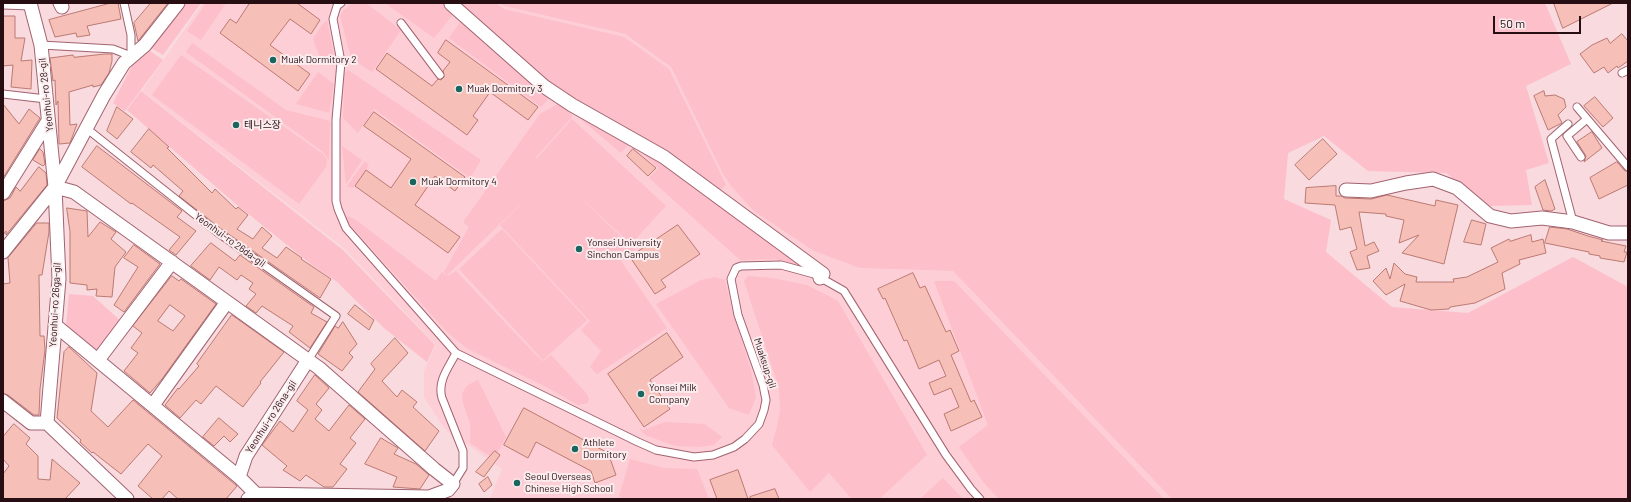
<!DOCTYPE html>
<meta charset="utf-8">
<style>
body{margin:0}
#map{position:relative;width:1631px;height:502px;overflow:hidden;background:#f8dadf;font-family:Barlow,sans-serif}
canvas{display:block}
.frame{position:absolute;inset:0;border:4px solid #260e13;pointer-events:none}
.scale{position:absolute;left:1493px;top:16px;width:88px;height:18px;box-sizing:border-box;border:2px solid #260e13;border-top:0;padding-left:5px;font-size:12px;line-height:14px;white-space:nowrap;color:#260e13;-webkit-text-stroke:3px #fbecee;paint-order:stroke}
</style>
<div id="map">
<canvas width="1631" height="502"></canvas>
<div class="frame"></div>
<div class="scale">50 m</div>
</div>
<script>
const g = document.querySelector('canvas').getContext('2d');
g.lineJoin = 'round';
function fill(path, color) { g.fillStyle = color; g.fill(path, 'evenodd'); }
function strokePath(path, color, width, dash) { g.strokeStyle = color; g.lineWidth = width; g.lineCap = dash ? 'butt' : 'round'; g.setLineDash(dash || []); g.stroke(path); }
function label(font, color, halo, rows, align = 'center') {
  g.font = font + ' Barlow,"Noto Sans KR",sans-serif'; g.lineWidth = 4; g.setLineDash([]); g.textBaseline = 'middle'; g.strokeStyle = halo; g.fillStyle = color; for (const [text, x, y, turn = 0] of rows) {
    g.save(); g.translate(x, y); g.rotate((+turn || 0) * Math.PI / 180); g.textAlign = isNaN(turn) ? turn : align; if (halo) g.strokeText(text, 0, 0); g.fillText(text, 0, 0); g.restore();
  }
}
fill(new Path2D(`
 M203,3H500L504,6L625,34L671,67L723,174L731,186L860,268L953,271L1172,499H490L502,469L467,444L460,443L453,437L442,425L424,397V371L436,345L344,248L142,91Z`), '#feced6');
fill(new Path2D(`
 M181,3H201L163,55L148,46Z
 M206,3H226L201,40L187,31Z
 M353,3H366L401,30L372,72L351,58L340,16L344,10Z
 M385,3H445L454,13L434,38Z
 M454,3H496L504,9L624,37L669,69L726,185L717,193L547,85Z
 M500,3H1545L1571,64L1526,86L1549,163L1526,170L1532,205L1486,206L1446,173L1368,171L1324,136L1288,153L1284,199L1331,220L1326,252L1392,307L1468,313L1573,257L1628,287V499H1172L953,271L860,268L814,251L754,211L731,186L723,174L671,67L625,34L504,6Z
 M327,20L335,60L333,65L319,55L313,39L322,25Z
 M461,21L550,97L541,107L449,38Z
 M192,43L286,110L330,121L329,160L322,151L186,52Z
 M146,48L163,60L125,111L113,103L136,58Z
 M181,55L323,154L327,160L326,167L299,204L152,95Z
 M348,70L481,160L470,178L374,109L358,133L343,118L344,74Z
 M318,72L334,84L329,113L296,104Z
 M141,91L343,250L435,345L427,362L384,328L336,281L312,265L236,204L127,110Z
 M561,102L571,107L572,117L536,157L553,172L537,158L572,119L666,206L631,244L569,187L635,250L621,261L667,328L597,374L590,367L601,351L581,330L590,321L500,225L537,188L447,275L444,272L469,227L463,222L540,114Z
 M575,108L632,141L621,153L577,116Z
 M634,143L801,262L800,267L776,259L740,260L649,178L658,168L634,145Z
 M342,146L362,160L346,184Z
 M365,161L369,165L353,188L347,186Z
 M348,216L356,220L436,281L442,272L448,276L456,271L535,354L543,361L551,355L587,394L589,399L588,403L578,405L546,387L466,348L446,331L351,226L346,218Z
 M502,229L587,320L543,360L459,269Z
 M748,276L773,278L807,285L838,301L927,455L879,499H852L829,473L810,492L772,445L777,426L780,410L779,388L744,281Z
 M715,277L725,280L731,305L751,370L756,397L749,415L729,408L656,304L701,280Z
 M934,281H954L1164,499H999L984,483L959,447L988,425Z
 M69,294L93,296L122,322L97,352L66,326Z
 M478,380L506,437L494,459L470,443C470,437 471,430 470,424C465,405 452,390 478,380Z
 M665,422L705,424L722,437L714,445L699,447L675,446L645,435L639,428L643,430Z
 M630,459L664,468L697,469L709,499H622L619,496Z
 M943,478L963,499H920Z`), '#fdbfca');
const building = new Path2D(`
 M111,3H118L121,19L87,26L90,35L77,37L76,33L55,37L49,20Z
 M151,3H168L138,41L134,23Z
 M250,3H297L320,20L311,34L290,19L270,45L310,74L298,91L220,33L230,19L236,23Z
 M1554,3H1613L1563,28Z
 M3,16H15V38H25L21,61L32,60L31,89L11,87L13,65L3,66Z
 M1622,34L1628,41V61L1618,68L1617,66L1608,73L1604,67L1594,73L1580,54L1592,45L1607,38L1610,43Z
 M446,40L538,107L528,120L490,92L473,116L478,120L467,135L376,69L387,53L432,86L438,79L441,80L444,77L443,71L450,62L438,53Z
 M105,54H112V61L109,73L101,85L93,87V85L69,92L70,125L77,124L70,143L59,144L58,101L56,105L55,80L53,81L50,58L73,55L74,57Z
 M1544,91L1545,96L1555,95L1564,99L1566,107L1558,115L1562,123L1548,130L1534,96Z
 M1595,97L1613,118L1603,127L1584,106Z
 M3,104L19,124L29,109L40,118L3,178Z
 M117,107L133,119L117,139L107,131Z
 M374,112L465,177L455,191L435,176L415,205L460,237L448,253L355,186L366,170L391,188L411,159L364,126Z
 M149,129L169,147L167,148L212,193L215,189L236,209L238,207L248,215L237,229L253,239L262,227L272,236L262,248L277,258L286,247L302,258L301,259L331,279L320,298L220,228L179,196L183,191L153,165L151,168L131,152Z
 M1592,132L1602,148L1584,162L1586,156L1577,142Z
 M1323,139L1337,154L1309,180L1295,165Z
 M97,146L182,211L177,217L196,231L176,255L169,250L180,237L132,203L131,204L82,167Z
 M40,149L43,152L45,164L43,166L33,160Z
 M633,149L656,168L648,176L627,156Z
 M1617,162L1624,170L1628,172V185L1599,199L1590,178Z
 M39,167L46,173L47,185L6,235V231L3,235V201L10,198L16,187L20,191Z
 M1545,180L1555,209L1551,211L1543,210L1535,187Z
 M1336,186V196H1341L1345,198L1371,199L1387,195L1435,206L1436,200L1458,205L1444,264L1402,253L1419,235L1399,243L1404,220L1386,216V214L1359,212L1365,246L1374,242L1379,251L1367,256L1370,268L1357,270L1350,252L1357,249L1351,227L1340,230L1335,205L1305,203L1306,188Z
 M67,208L87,211L88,237L100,222L116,232L111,239L126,252L115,267L112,297L96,296L97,289L87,290V285L70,283V232Z
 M1472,220L1486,224L1481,245L1464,242Z
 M37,223H49V232L42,275H39L40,336H44L45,350L40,389L39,415H34L8,395L3,393V284L10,283L8,258Z
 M678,225L700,254L661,280L666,287L655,294L630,257Z
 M1550,227L1567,229L1588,236L1603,240L1601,241L1626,246L1624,252H1627L1624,262L1600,258V256L1589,254V252L1545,243Z
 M1531,235L1532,242L1543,239L1546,253L1519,260L1520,264L1502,273L1505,289L1475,303L1450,307L1449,309L1431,310L1400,301L1405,284L1386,295L1373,281L1386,268L1390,279L1394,263L1405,274L1417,277L1416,282H1454L1453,279L1467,277L1498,262L1491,248L1509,239L1510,241Z
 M211,243L235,261L240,255L314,307L311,313L327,322L310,348L289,332L293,326L262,306L256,313L246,306L256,294L249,289L253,283L241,275L237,280L219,267L210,280L191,266Z
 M134,245L160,264L124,312L114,305L138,267L124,258Z
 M913,273L920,288L925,286L946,332L950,330L959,351L951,355L971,402L974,400L982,417L951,431L944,414L959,407L951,388L934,395L929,383L946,376L939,360L919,369L907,340L904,341L885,298L883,299L878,289Z
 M172,276L179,281L181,279L216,304L162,379L150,393L124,371L138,353L131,348L142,333L133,326ZM170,305L185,316L173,331L158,321Z
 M355,305L374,320L369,330L348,314Z
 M232,315L284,352L260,382L261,383L243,407L216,386L201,404L196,400L180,418L165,405L178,388L179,389L199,366L197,364Z
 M343,322L357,344L349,353L353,357L342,371L318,354L335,326L338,328Z
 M667,333L683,357L650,380L670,409L644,427L608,374Z
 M395,338L408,353L382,381L397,397L402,390L417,402L413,407L439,431L425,451L358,392L375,369L371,364Z
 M69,347L97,373L91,411L108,427L133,400L237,486L226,499H178L169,491L162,499H153L138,486L162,456L148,444L121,474L93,452L92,453L80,442L81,440L57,418L64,352Z
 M315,375L329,388L316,404L322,410L315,419L329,431L349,405L365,419L350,438L356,443L340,464L347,469L333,487H324L306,475L300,481L283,470L287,466L262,445L280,421L293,432L308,410L297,401Z
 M524,408L608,453L616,475L595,483L591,471L536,442L528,458L504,445Z
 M219,418L238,434L230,442L224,436L214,446L203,437Z
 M14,424L30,438L26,444L38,456V479L50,480L52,459L80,483L65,499H3V474L9,466L3,459V437Z
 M381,438L398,448L394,454L416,464L429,475L420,489L393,487L397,477L365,464Z
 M495,451L500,455L484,477L476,472Z
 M738,470L748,499H717L710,480Z
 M488,477L492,485L484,492L479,484Z
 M775,489L779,499H750V497Z`);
fill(building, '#f6bfb8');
strokePath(building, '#bb7a72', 1);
const lane = new Path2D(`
 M341,3L337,6L333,19L341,62L336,120V201L338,209L346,228L456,353L638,442L656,450L694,457L713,455L734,447L745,439L759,424L764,410L766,400L763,385L738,315L731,279L736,268L741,266L781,265L814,274L844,291L946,455L971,489L980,499
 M3,5L31,6
 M401,23L440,75
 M41,45L113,49L131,56V35L124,3
 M1622,73L1628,70
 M3,94L46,99
 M1577,107L1628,167
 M1568,124L1551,139L1573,222
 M86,128L217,232L336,316L308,360
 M1581,157L1567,136L1587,119
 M453,484L463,468V451L442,398C437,381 449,367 456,353`);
const street = new Path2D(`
 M30,3L41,45L55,187L59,279L47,423L127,499
 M60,3L62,7
 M451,4L545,87L572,105L664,157L823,274L820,278
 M55,187L74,192L319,368L434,469L453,484L448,490L429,497L256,494L248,499
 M1346,190L1371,191L1406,183L1433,179L1457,188L1490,216L1511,221L1542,218L1573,222L1609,233H1628
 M3,193L48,121
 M3,252L55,187L104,95L124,63L145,45L178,3
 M55,325L239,477L256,494
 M98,360L172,262
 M3,401L31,423H47
 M153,405L227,302
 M239,477L246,456L308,360`);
strokePath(lane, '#a26370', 9);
strokePath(street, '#a26370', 15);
strokePath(lane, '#fff', 7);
strokePath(street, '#fff', 13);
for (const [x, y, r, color] of [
 [273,60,4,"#1a665f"],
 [459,89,4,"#1a665f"],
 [236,125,4,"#1a665f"],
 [413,182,4,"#1a665f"],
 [579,249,4,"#1a665f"],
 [641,394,4,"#1a665f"],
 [575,449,4,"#1a665f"],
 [517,483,4,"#1a665f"]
]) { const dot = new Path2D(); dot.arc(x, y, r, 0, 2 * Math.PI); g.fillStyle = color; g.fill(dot); strokePath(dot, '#fbecee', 1.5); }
label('10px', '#260e13', '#fbecee', [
 ["Muak Dormitory 2",281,60],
 ["Muak Dormitory 3",467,89],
 ["테니스장",244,125],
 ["Muak Dormitory 4",421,182],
 ["Yonsei University",587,243],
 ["Sinchon Campus",587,255],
 ["Yonsei Milk",649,388],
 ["Company",649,400],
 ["Athlete",583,443],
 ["Dormitory",583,455],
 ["Seoul Overseas",525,477],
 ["Chinese High School",525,489]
], 'left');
label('10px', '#260e13', '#fbecee', [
 ["Yeonhui-ro 28-gil",46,95,-96],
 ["Yeonhui-ro 26da-gil",230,240,36],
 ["Yeonhui-ro 26ga-gil",55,305,-87],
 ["Muaksup-gil",765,363,72],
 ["Yeonhui-ro 26na-gil",271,417,-57]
]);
</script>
